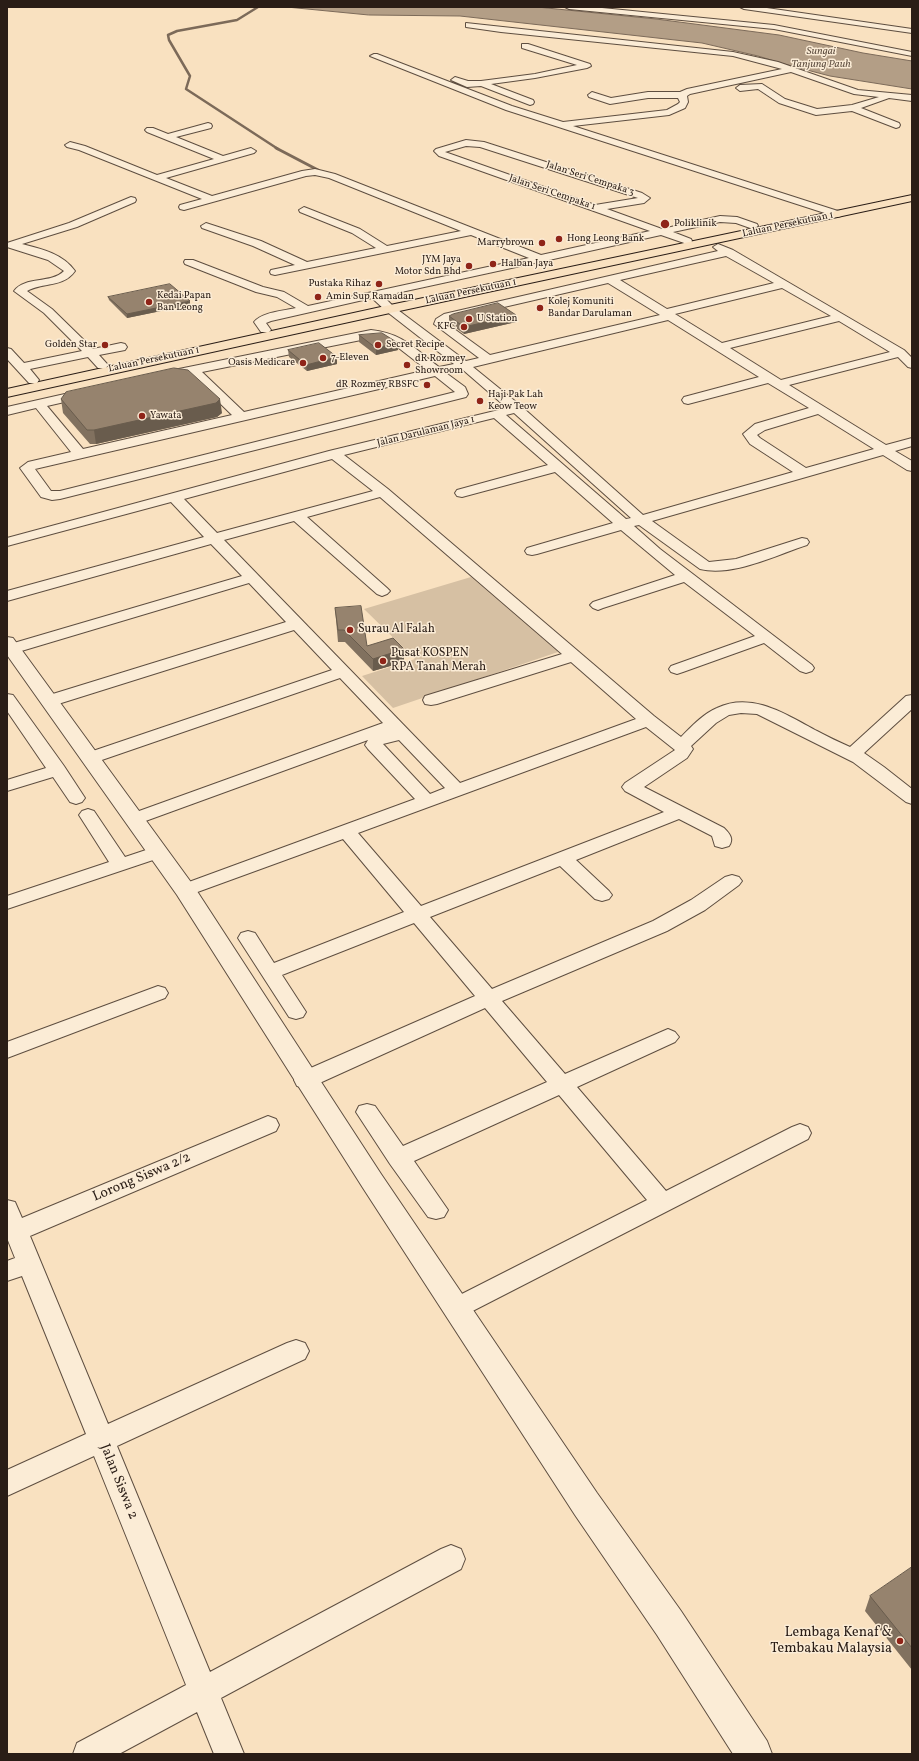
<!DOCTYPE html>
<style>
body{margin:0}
#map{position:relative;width:919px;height:1761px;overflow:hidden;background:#f9e1c0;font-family:Vollkorn,serif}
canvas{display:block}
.frame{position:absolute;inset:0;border:8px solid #2a1d16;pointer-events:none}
</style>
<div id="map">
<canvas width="919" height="1761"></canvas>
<div class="frame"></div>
</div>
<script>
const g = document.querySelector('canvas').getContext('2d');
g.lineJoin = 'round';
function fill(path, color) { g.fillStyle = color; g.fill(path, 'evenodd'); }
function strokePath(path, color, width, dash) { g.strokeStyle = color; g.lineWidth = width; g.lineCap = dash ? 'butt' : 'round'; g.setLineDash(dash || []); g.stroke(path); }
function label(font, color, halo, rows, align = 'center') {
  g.font = font + ' Vollkorn,serif'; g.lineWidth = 3; g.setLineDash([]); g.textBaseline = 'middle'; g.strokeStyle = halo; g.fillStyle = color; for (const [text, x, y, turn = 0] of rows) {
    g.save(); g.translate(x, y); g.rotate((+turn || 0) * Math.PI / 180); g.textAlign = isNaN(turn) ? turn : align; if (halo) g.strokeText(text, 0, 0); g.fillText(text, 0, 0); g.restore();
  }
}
fill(new Path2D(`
 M471,577L558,652L393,708L362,676L415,659L364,609Z`), '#d6c0a3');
const water = new Path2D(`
 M287,7H537L656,19L779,35L863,53L912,61V89L830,76L784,64L758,56L702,43L460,16L369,15Z`);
fill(water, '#b39e86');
strokePath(water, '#7c6a59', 1);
strokePath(new Path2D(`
 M258,7L237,20L177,31L168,35L169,40L190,76L186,89L278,149`), '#7c6a59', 2.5);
strokePath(new Path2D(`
 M276,148L318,170`), '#7c6a59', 3);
const minor = new Path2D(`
 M565,7H592L774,25L912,52V56L774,29L569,9Z
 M740,7H760L912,29V33L744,9Z
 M466,23L733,52L778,62L858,90L912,95V101L889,98L861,108L899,123L900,125L899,127L896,128L852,111L816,115L779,103L758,89L740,91L736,88L740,85L762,84L785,99L817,109L852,105L879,97L854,94L791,72L690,94L687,96L688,102L685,108L669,115L573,126L841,212L842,214L841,216L837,217L506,110L370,56L374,54H377L512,106L563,122L667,110L678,104L680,102L678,98H648L610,104L589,97L588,95L592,92L611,98L648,92H680L687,89L782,69L733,56L501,32L466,27Z
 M522,44H528L590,64L591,66L587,68L535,78L491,84L533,100L534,102L533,104L530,105L481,86L467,87L451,80L455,77L468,81H481L535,74L577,65L522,48Z
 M208,123L211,124L212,126L211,128L176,137L223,156L251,148L256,151L254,153L166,178L212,196L302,171L315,169L335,174L541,255L650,231L439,156L434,151L436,149L466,140L484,142L642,193L650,198L644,203L607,209L662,229L720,216L737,217L757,224L758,226L753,229L736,223L720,222L673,232L691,239L692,241L691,243L687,244L661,235L549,260L548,262H539L383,296L394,307L466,361L479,358L434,324L436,319L444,314L718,251L713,247L718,244L733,250L904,350L912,358V368L908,367L898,357L789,385L886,445L912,438V446L895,451L912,461V471L907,470L883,455L652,521L709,562L736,559L802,538L807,539L809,542L807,545C776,555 733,577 700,569L639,525L634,526L660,549L812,665L814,668L812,671L806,673L800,671L764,643L683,672L677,674L671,672L669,669L671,666L755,636L684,582L603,608L598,610L593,608L590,605L593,602L675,575L621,530L537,554L532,555L527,554L525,551L527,548L613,523L555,472L462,497L457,496L455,493L457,490L548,465L494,418L344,455L388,489L654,716L681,737C692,726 703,714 717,708C752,691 787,715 817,731C828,737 839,742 850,747L906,696L912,695V709L864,753L884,767L912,789V804L906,802L853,762L757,714L741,713L729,715L716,723L691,746L693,749L687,758L644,787L724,828C730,834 734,839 729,846L722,848L715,846L712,836L679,819L576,860L609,891L612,895L609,899L602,901L595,899L560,866L430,917L492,989L653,921L691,900L725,877L732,875L739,877L742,881L739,885L705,910L667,931L502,1001L565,1074L661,1032L668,1029L675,1032L679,1037L675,1042L577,1087L666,1191L792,1127L800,1124L808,1127L811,1133L808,1139L457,1319L448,1315L445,1308L448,1301L647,1200L559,1095L414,1161L448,1210L444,1217L436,1219L428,1217L390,1164L356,1112L359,1106L367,1104L375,1106L403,1146L547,1082L485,1008L313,1086L305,1088L297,1086L294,1080L297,1074L475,996L414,923L282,975L306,1012L303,1017L296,1019L289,1017L238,938L241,933L248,931L255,933L274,963L404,912L343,839L192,894L185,896L178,894L175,890L178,886L415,799L368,749L365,745L368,740L140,823L134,825L128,823L125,819L128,815L383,723L340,678L96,762L90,763L84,762L81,758L84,754L332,670L294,630L55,705L49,706L43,705L41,701L43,697L286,622L249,583L18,652L12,654L7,653V645L242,576L211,544L7,601V591L204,537L171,502L7,546V538L329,451L507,408L462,369L446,373L465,387L468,394L466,397L60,499L52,500L41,497L20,468L28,462L71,452L36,408L7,415V407L87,389L91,390L93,393L91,396L47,406L83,449L232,415L190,374L164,380L160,379L158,376L160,373L164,372L371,330C402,333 415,349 439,367L454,364L386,311L372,298L271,321L266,323L271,330L269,332H261L254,322C262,312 283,311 296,308L277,297L256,292L185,264L184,262L185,260H193L263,287L284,292L308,306L529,258L471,235L275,275L271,274L270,272L271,270L295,265L253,246L202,228L201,226L206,223L261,241L307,262L376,248L352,233L300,212L299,210L304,207L360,229L387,246L461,231L329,178L315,175L306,176L184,210L180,209L179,207L180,205L202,199L79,150L67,147L65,145L70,142L85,146L157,175L214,159L147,132L145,130L147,128H153L168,134ZM466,146L480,147L638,198L595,205L445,152ZM726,256L774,283L667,309L620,280ZM608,283L660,315L490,355L446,323L452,319ZM782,288L831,316L722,343L675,314ZM668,320L759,377L684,397L682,400L684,403L688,404L768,383L809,408L755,424L743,434L750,444L793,472L643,515L521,406L473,367ZM839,321L890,352L781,380L730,348ZM371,338H383L391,342L427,370L244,412L202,372ZM435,376L455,392L60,491H51L35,469ZM514,413L631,518L626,519L506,415ZM818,414L874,449L806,468L760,438L757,435L765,430ZM332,459L373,491L217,533L184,499ZM380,497L562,654L425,696L423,700L425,704L431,705L437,704L571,662L636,719L460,783L224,540L294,521L377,594L382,596L387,594L390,591L387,588L307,517ZM646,727L675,750L625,783L622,787L625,791L664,812L421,906L358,833ZM399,740L445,788L430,794L383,744Z
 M131,197L135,198L136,200L135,202L77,227L22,244C42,249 63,254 75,271C63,288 43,282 27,291L52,309L93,349L121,343L125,344L127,347L125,350L99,355L108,365L106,368H98L88,357L30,369L39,380L37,383H29L7,359V348L11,349L24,363L82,351L44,313L14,291C25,276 51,284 64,271L48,260L7,247V243L69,223Z
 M7,694L13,695L64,766L85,798L82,802L76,804L70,802L53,777L7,791V780L46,768L7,711Z
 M88,809L94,811L125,857L158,846L165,848L167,852L165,856L7,909V896L109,862L79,815L82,811Z
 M158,986L165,988L168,993L165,998L7,1058V1042Z
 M268,1116L276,1119L279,1125L276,1131L30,1236L108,1424L287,1343L296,1340L305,1343L309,1351L305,1359L117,1446L210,1672L441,1549L451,1545L461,1549L465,1559L461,1569L221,1698L244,1754H214L197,1712L119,1754H73L77,1743L186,1685L94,1456L7,1496V1470L86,1434L22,1276L7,1281V1261L15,1258L7,1238V1200L15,1202L22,1218Z`);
const tertiary = new Path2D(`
 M7,637L13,638L193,885L381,1174L597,1493L681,1611L767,1741L772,1754H733L657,1635L575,1515L363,1188L177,895L7,655Z`);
const trunk = new Path2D(`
 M912,195V201L390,313L7,397V389L390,305Z`);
strokePath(minor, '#5e4e40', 2);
strokePath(tertiary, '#5e4e40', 2);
strokePath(trunk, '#2a1d16', 2);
fill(minor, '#fbecd6');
fill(tertiary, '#fbecd6');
fill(trunk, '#f9e1c0');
fill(new Path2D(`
 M108,297L190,305L127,318L109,300Z
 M516,315V322L464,334L449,323V316Z
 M359,335L398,350L376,355L359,342Z
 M288,350L337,364L307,371L289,357Z
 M61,399L222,413L217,417L96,444H90L63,413Z
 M335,608L367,646L404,649V662L373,671L345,642H338Z
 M912,1567V1670L865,1611L870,1596Z`), '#81715f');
fill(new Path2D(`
 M190,301V305L127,318V314Z
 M516,315V322L464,334V327Z
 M398,343V350L376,355V348Z
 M337,357V364L307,371L306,365Z
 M220,399L222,413L217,417L96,444L94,430Z
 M404,649V662L373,671V659Z`), '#695c4d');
const building = new Path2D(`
 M170,284L190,301L127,314L108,297Z
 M498,303L516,315L464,327L449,316L453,314Z
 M382,333L398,343L376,348L359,335Z
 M319,343L337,357L306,365L288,350Z
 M174,368L188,370L220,399L216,403L94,430H87L61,399L66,392Z
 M361,606L367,646L393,638L404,649L373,659L344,630H338L335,608Z
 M912,1567V1648L870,1596Z`);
fill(building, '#96836e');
strokePath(building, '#695c4d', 1);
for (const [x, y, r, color] of [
 [665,224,5,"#8f2418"],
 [559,239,4,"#8f2418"],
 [542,243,4,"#8f2418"],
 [493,264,4,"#8f2418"],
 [469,266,4,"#8f2418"],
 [379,284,4,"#8f2418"],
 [318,297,4,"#8f2418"],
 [149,302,4,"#8f2418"],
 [540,308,4,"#8f2418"],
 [469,319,4,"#8f2418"],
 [464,327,4,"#8f2418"],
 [105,345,4,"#8f2418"],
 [378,345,4,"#8f2418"],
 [323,358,4,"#8f2418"],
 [303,363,4,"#8f2418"],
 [407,365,4,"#8f2418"],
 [427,385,4,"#8f2418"],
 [480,401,4,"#8f2418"],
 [142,416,4,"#8f2418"],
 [350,630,4,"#8f2418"],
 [383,661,4,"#8f2418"],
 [900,1641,4,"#8f2418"]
]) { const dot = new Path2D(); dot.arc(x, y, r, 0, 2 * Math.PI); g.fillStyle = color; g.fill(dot); strokePath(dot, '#fbecd6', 1.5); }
label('10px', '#2a1d16', '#fbecd6', [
 ["Jalan Seri Cempaka 3",590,179,18],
 ["Jalan Seri Cempaka 1",552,193,19],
 ["Laluan Persekutuan 1",788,225,-12],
 ["Laluan Persekutuan 1",471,292,-12],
 ["Laluan Persekutuan 1",154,360,-12],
 ["Jalan Darulaman Jaya 1",426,432,-14]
]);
label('10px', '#2a1d16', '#fbecd6', [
 ["Poliklinik",674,224],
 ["Hong Leong Bank",567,239],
 ["Marrybrown",534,243,"right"],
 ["JYM Jaya",461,260,"right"],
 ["Motor Sdn Bhd",461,272,"right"],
 ["Halban Jaya",501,264],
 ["Pustaka Rihaz",371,284,"right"],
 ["Kedai Papan",157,296],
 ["Ban Leong",157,308],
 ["Amin Sup Ramadan",326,297],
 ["Kolej Komuniti",548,302],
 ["Bandar Darulaman",548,314],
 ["U Station",477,319],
 ["KFC",456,327,"right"],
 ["Golden Star",97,345,"right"],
 ["Secret Recipe",386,345],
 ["7-Eleven",331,358],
 ["dR Rozmey",415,359],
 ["Showroom",415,371],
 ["Oasis Medicare",295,363,"right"],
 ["dR Rozmey RBSFC",419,385,"right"],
 ["Haji Pak Lah",488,395],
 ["Keow Teow",488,407],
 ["Yawata",150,416]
], 'left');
label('italic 11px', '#615143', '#fbecd6', [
 ["Sungai",821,52],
 ["Tanjung Pauh",821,65]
]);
label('12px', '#2a1d16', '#fbecd6', [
 ["Surau Al Falah",358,630],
 ["Pusat KOSPEN",391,654],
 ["RPA Tanah Merah",391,668]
], 'left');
label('14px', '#2a1d16', '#fbecd6', [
 ["Lorong Siswa 2/2",142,1178,-23],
 ["Jalan Siswa 2",118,1482,68]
]);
label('14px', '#2a1d16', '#fbecd6', [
 ["Lembaga Kenaf &",892,1633],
 ["Tembakau Malaysia",892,1649]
], 'right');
</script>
